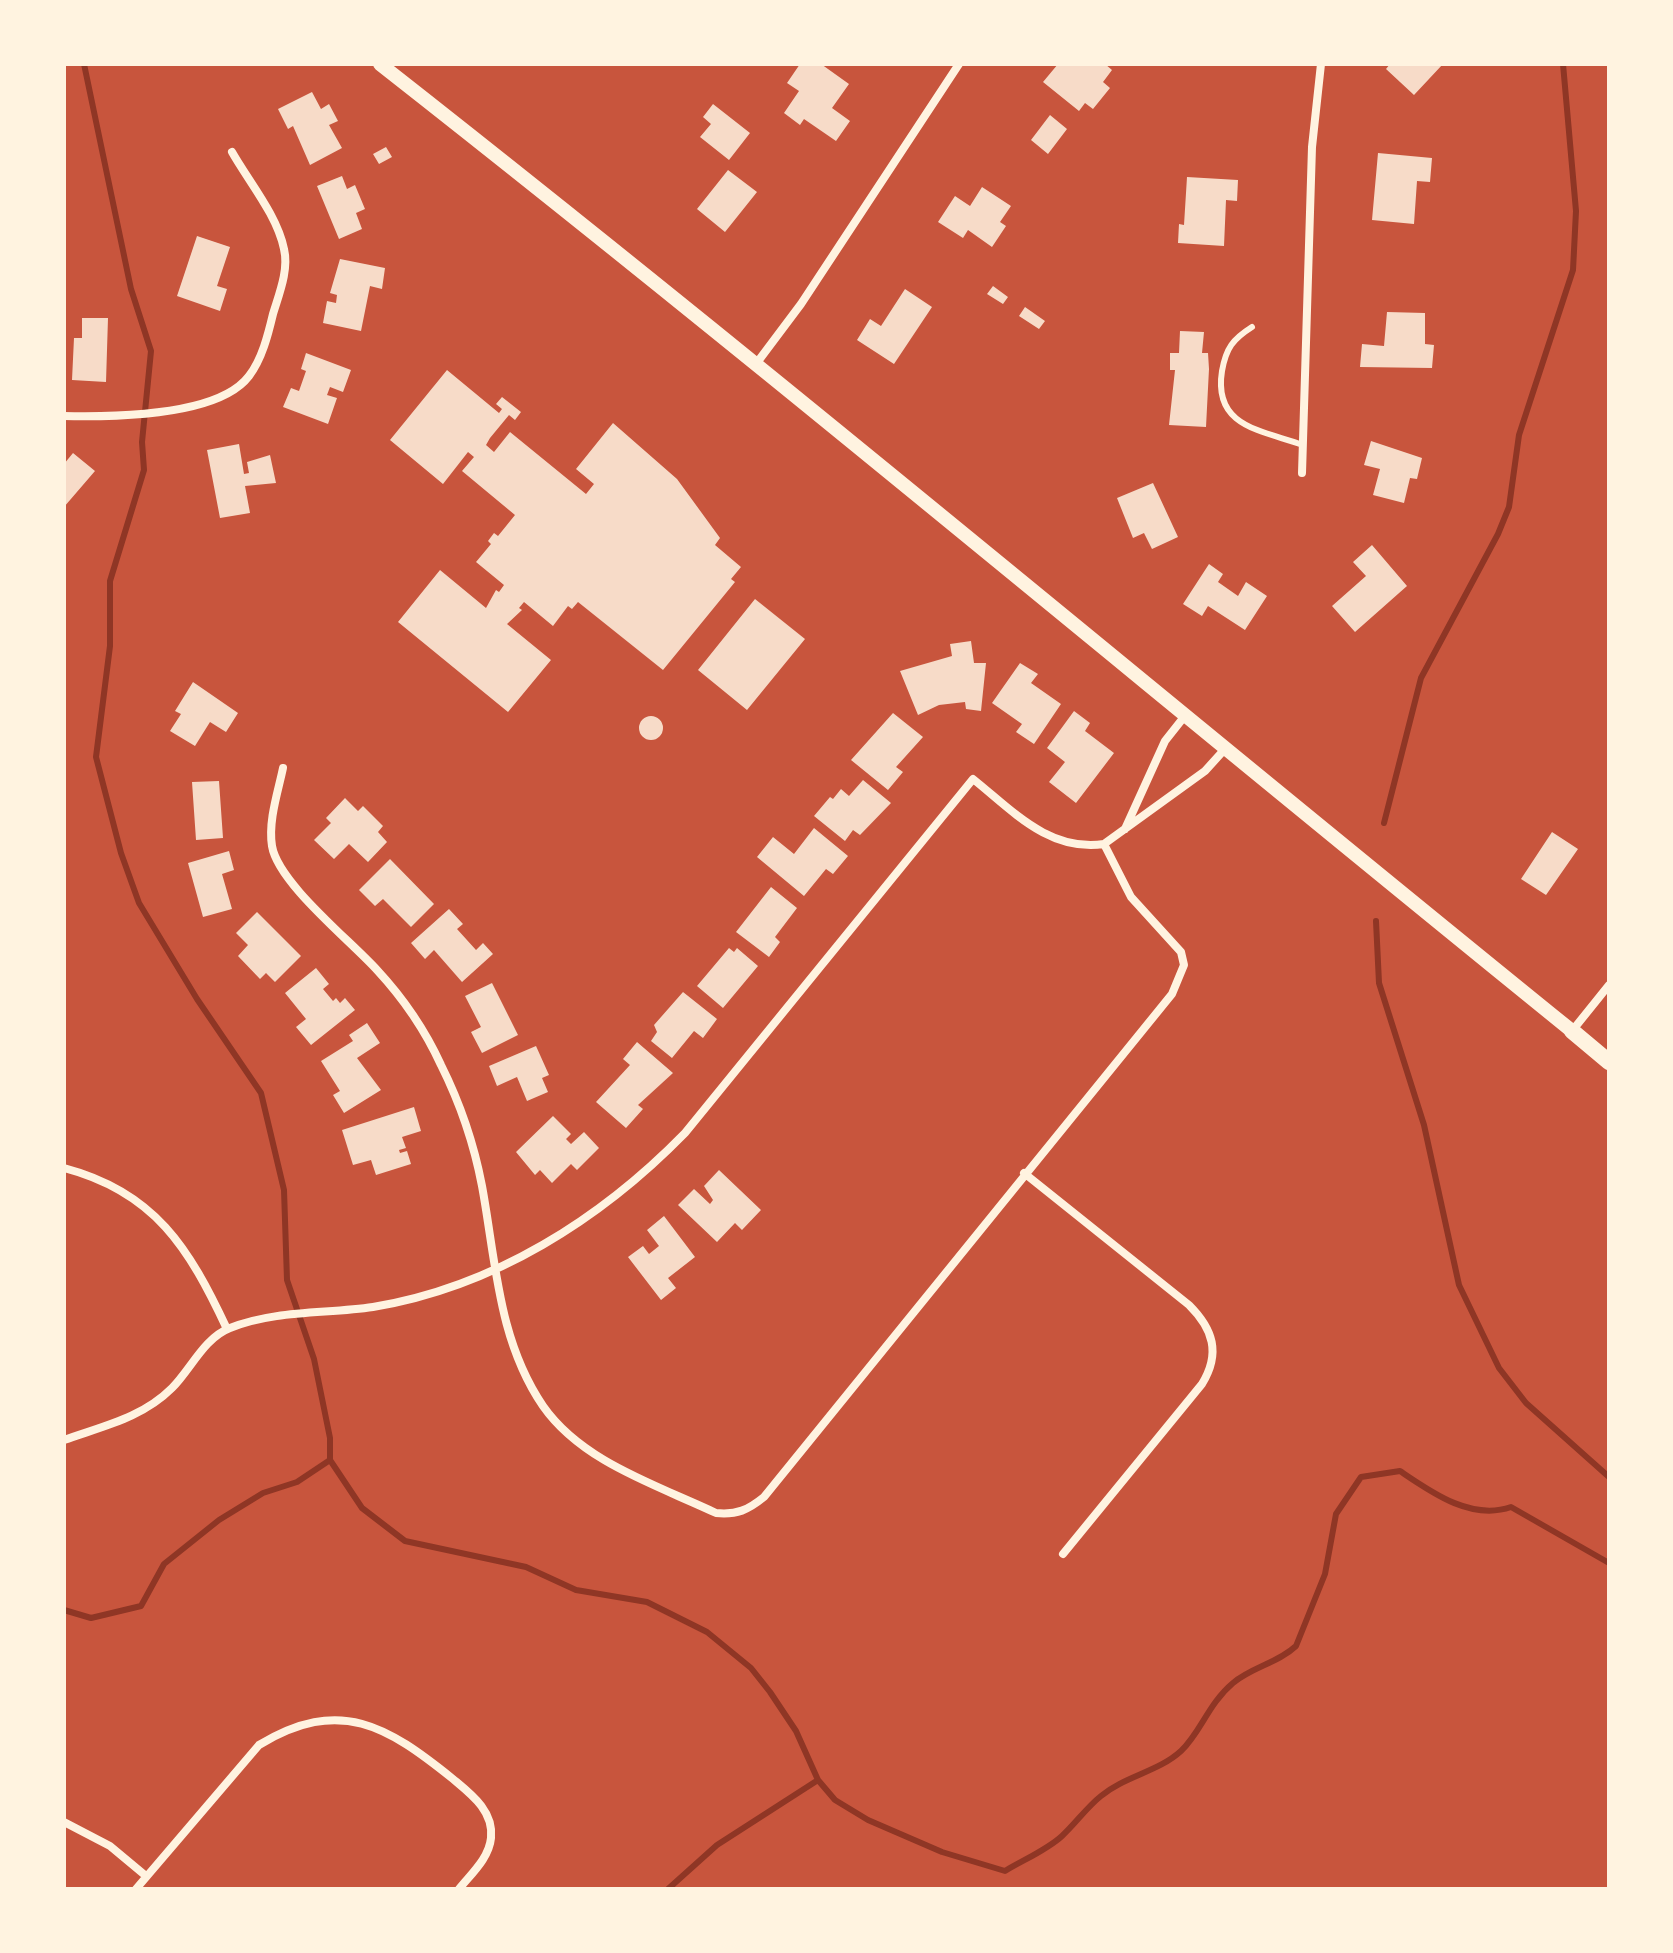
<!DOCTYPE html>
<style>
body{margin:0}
#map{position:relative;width:1673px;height:1953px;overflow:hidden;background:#c8553d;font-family:Rubik,sans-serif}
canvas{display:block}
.frame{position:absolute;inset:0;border:66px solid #fff3e0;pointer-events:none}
</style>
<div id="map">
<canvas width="1673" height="1953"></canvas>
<div class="frame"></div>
</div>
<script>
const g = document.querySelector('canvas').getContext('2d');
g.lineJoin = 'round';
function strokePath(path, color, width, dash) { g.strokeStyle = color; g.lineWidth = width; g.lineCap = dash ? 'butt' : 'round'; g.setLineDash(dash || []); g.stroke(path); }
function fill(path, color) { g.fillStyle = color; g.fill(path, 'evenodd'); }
strokePath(new Path2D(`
 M84,64L131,289L151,351L142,442L144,470L110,581V646L96,757L121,853L139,903L197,999L261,1093L284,1190L287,1280L314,1359L330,1438V1460L362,1508L405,1541L526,1567L576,1590L647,1602L707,1632L751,1668L770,1692L796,1731L818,1780L835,1800L868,1820L942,1852L1005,1871C1023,1860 1047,1850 1062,1836C1076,1823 1087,1807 1101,1796C1125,1776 1158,1772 1181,1751C1201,1732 1208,1704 1233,1683C1252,1667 1278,1663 1296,1646L1325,1574L1336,1514L1361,1477L1400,1471C1431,1492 1471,1521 1511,1507L1609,1563
 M1384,823L1421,678L1498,534L1509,507L1519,435L1573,270L1576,211L1563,64
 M1376,921L1379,983L1424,1125L1459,1285L1499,1368L1526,1403L1609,1477
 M64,1610L91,1618L141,1606L164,1564L219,1520L263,1493L297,1482L330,1460
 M668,1889L717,1845L818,1780`), '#8f3625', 6);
fill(new Path2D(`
 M800,64H821L849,84L832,108L850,121L836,141L804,119L800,125L784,113L799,91L787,83Z
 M1058,64H1105L1112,70L1103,82L1110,88L1093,109L1085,103L1079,111L1043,82Z
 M1390,64H1443L1414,95L1386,69Z
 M312,92L321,109L329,104L338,121L329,125L342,148L310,165L293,126L288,129L278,109Z
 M713,104L750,133L729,160L700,137L711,124L703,117Z
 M1050,115L1067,129L1048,154L1031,140Z
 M386,147L392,157L379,164L373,154Z
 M1378,153L1432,158L1430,182L1417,181L1414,224L1372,220Z
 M728,170L757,192L725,232L697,209Z
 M342,176L347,189L355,185L365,209L356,213L362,229L339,239L317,186Z
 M1187,177L1238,180L1237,201L1226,200L1224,246L1178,243L1179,224L1184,225Z
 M982,187L1011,206L1000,222L1006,226L992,247L968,230L963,238L938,222L955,196L970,206Z
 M197,236L230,247L217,286L227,289L220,311L177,296Z
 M340,259L385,268L382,289L370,286L361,331L323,323L327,301L336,303L337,295L330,293Z
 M993,286L1008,297L1003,304L987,294Z
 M905,289L932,307L894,364L857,340L870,319L881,326Z
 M1025,307L1045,321L1039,329L1019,316Z
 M1387,312L1425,313V344L1434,345L1432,368L1360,367L1362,344L1384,346Z
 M82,318H108L106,382L72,380L74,338H82Z
 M1180,331L1204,332L1202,353H1208L1209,369L1206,427L1169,425L1175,370H1170V353H1179Z
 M306,353L351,370L343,392L330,387L327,395L337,398L328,424L283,407L291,388L299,391L306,371L301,369Z
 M447,370L499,413L502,409L496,404L502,397L521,412L515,420L509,415L490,438L486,445L494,452L510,432L586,494L594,484L576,469L613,423L677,479L720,538L715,545L741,567L731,579L735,582L663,670L578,602L572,609L568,606L553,626L524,602L519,608L522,610L507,624L551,660L508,712L398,622L440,570L486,608L496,590L499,592L504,585L476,562L491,544L488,541L494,533L498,536L515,515L462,471L474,457L468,452L443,484L390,440Z
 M1371,441L1422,458L1417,479L1410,478L1404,503L1373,495L1380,469L1364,465Z
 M239,444L244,474L249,473L247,462L270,455L276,483L245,486L250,513L220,518L207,450Z
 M73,453L95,471L64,507V464Z
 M1153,483L1178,537L1152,549L1144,533L1133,538L1117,498Z
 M1372,545L1407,586L1355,632L1332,606L1366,576L1353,562Z
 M1209,564L1223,574L1218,582L1238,596L1246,582L1267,596L1245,630L1208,606L1202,616L1183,604Z
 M755,599L805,639L747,710L698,670Z
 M971,641L974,663H986L981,711L966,709L965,702L939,705L918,715L900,671L952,656L950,644Z
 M1020,663L1038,674L1031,683L1061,704L1034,744L1016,732L1022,724L992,703Z
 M193,682L238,713L226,732L210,722L195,746L170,731L181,714L175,711Z
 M1074,711L1090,723L1085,731L1114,753L1076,803L1049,782L1065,762L1047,748Z
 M893,713L923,737L896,767L903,772L888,790L851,760Z
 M639 728a12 12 0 1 1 24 0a12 12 0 1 1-24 0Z
 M863,780L891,803L860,835L853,830L845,841L814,816L830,797L833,799L841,789L849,796Z
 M219,781L223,838L196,840L192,782Z
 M345,798L358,811L363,806L383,826L378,832L387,842L368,862L349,844L334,859L314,840L331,823L326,818Z
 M814,828L848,856L833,874L826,869L804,896L757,857L773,837L794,854Z
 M1552,832L1578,849L1546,895L1521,879Z
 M229,851L234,870L222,874L232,909L203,917L188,863Z
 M390,859L434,904L411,927L383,899L375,906L359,890Z
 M771,887L797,908L775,937L780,942L769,957L736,932Z
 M449,909L463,924L457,929L476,950L483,943L493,954L462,982L434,950L425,959L411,943Z
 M257,912L301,956L275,982L266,973L260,979L238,956L248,945L236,933Z
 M729,948L734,952L737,948L758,966L723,1008L697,986Z
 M316,968L329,984L323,989L333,1001L336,998L340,1003L345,998L355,1010L311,1045L296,1027L306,1019L285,993Z
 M492,983L518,1035L482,1053L471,1032L481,1027L465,996Z
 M683,992L717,1019L703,1038L694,1031L672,1058L651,1041L657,1032L654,1025Z
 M367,1023L380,1043L357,1058L381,1090L344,1113L333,1095L340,1091L321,1061L353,1041L349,1035Z
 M637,1042L673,1073L638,1105L643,1109L626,1128L596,1102L630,1065L623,1059Z
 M536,1046L549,1075L542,1078L548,1092L527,1101L517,1077L497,1086L489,1066Z
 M414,1107L421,1131L402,1137L406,1148L399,1150L400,1153L407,1151L411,1164L376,1175L371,1160L353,1165L342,1130Z
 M553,1116L571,1134L566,1139L571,1144L584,1132L599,1148L577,1170L571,1164L552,1183L540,1170L535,1175L516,1152Z
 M719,1170L761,1210L742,1230L735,1223L717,1242L678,1205L694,1189L710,1204L713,1200L704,1186Z
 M664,1216L695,1257L668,1278L676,1288L661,1300L628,1257L643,1246L649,1254L659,1246L647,1230Z`), '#f7dbc8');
strokePath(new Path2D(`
 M1252,327C1233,339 1226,348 1222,371C1213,427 1261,430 1303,445`), '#fff3e0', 6);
strokePath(new Path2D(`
 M756,364L801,304L959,64
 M64,416C112,417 218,417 249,376C262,359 268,335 273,314C279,294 289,270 284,249C277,215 249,182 232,152
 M1302,473L1312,147L1321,64
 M283,768C278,792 268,821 272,846C278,883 351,941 377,970C403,998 425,1030 441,1065C460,1103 474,1144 482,1186C496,1262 498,1340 543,1406C582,1462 657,1485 716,1513C737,1515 748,1510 764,1497L1172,994L1184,965L1181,952L1131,897L1104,844
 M1125,829L1165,741L1184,717
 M1572,1031L1609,985
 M64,1168C155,1192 189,1248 227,1329
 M1024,1173L1189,1305C1213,1329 1221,1353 1202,1384L1063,1554
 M64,1440C103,1426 142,1418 172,1388C191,1369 204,1338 230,1328C275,1310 326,1314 373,1307C494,1287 601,1219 685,1133L973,779C1013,811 1049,852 1104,844L1205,771L1224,750
 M64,1822L110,1846L146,1876
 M136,1889L259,1745C340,1696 387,1726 453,1779C471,1794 494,1811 491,1838C489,1858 472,1873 459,1889`), '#fff3e0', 8);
strokePath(new Path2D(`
 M380,64C783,380 1174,709 1572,1031`), '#fff3e0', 14);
strokePath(new Path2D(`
 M1572,1031L1609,1062`), '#fff3e0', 16);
</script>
